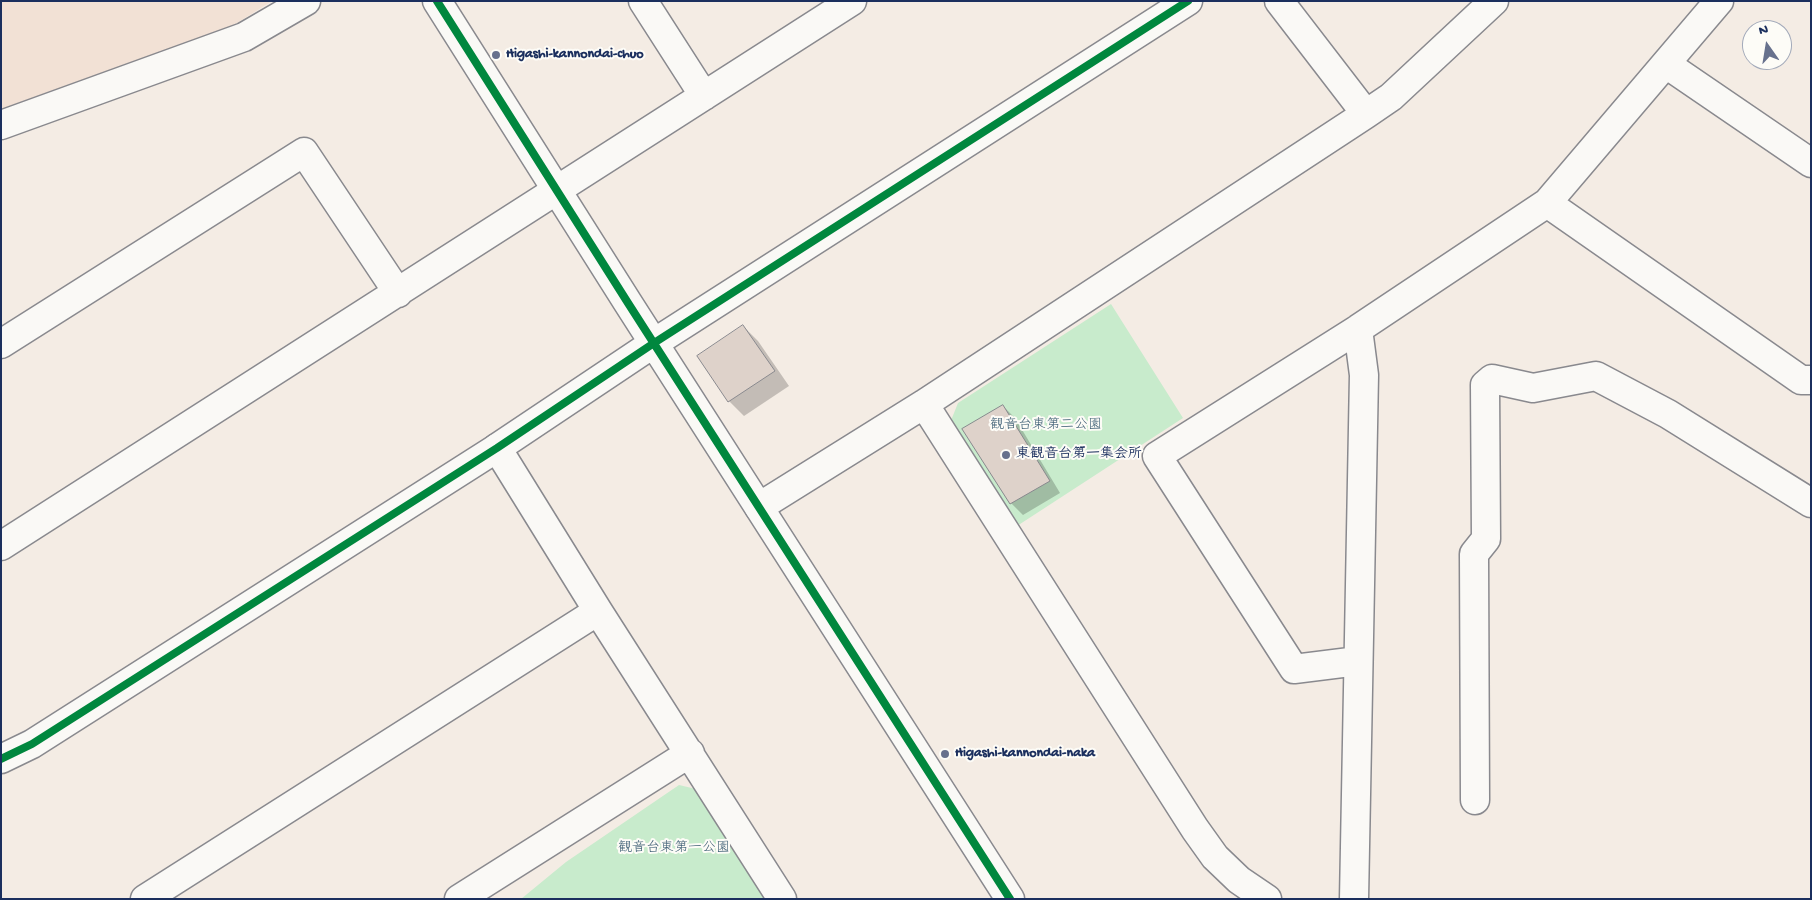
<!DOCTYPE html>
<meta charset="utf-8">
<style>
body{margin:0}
#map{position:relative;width:1812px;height:900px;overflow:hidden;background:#f4ece4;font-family:"Gochi Hand",sans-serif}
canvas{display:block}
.frame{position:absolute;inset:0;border:2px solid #1b2f5e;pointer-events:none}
.north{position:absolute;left:1742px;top:20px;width:50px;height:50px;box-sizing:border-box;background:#fdfcf7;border:1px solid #a3aaba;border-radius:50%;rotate:347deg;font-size:14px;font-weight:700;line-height:20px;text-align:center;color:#1b2f5e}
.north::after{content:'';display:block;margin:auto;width:18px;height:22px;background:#67718d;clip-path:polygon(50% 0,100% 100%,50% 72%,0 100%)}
</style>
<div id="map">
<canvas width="1812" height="900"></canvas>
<div class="frame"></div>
<div class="north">N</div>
</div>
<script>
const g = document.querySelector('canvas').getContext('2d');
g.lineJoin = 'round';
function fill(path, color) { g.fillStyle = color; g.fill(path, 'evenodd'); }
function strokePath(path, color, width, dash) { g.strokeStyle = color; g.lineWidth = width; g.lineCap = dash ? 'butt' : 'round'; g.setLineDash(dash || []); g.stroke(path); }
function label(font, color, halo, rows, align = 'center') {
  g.font = font + ' "Gochi Hand","Klee One",sans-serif'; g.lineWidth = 4; g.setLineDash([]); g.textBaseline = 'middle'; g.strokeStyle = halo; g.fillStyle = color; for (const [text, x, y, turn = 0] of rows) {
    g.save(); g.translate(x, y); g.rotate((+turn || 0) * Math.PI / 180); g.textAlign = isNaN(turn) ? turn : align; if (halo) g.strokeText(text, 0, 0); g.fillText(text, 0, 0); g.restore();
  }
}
fill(new Path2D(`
 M1,1H272L232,26L1,109Z`), '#f2e1d5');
fill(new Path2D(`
 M1111,304L1183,418L1017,526L950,423L958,403Z
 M679,785L696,789L765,899H521L566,862Z`), '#c8ebcc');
fill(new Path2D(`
 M743,326L758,341L789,386L744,416L729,401Z
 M1003,406L1015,418L1060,493L1023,515L1011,503Z`), '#0003');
const building = new Path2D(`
 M743,325L775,371L728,402L697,356Z
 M1003,405L1050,481L1010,504L962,429Z`);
fill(building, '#ded2ca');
strokePath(building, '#89898e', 1);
const minor = new Path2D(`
 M643,1L704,96
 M1279,1L1366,114
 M1666,64L1811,163
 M1,125L244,37L306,1
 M1547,203L1801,380H1811
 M1,344L304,152L398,293
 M924,404L1195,829L1215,857L1239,880L1267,899
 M497,448L598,611L782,899
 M759,507L924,404L1366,114L1391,97L1494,1
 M1,546L852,1
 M1358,661L1294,669L1157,456L1358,329L1547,203L1719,1
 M1475,800L1474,554L1486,539L1485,385L1492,379L1533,388L1596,376L1668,414L1811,503
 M145,899L598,611
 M459,899L690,753
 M1354,899L1364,375L1358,329`);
const tertiary = new Path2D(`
 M437,1L628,303L1010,899
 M1,759L32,744L497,448L654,343L1188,1`);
strokePath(minor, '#89898e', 31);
strokePath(tertiary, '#89898e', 31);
strokePath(minor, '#faf9f6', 28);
strokePath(tertiary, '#faf9f6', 28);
strokePath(new Path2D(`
 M437,1L628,303L1010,899
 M1,759L32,744L497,448L654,343L1188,1`), '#00873e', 8);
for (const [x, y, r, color] of [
 [496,55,5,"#67718d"],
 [1006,455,5,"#67718d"],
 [945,754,5,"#67718d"]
]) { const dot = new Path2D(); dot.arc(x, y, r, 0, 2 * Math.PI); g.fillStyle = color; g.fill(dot); strokePath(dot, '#fdfcf7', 2); }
label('bold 14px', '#1b2f5e', '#fdfcf7', [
 ["Higashi-kannondai-chuo",506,55],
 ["東観音台第一集会所",1016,455],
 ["Higashi-kannondai-naka",955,754]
], 'left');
label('14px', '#3d5e74', '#fdfcf7', [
 ["観音台東第二公園",1046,426],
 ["観音台東第一公園",674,849]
]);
</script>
